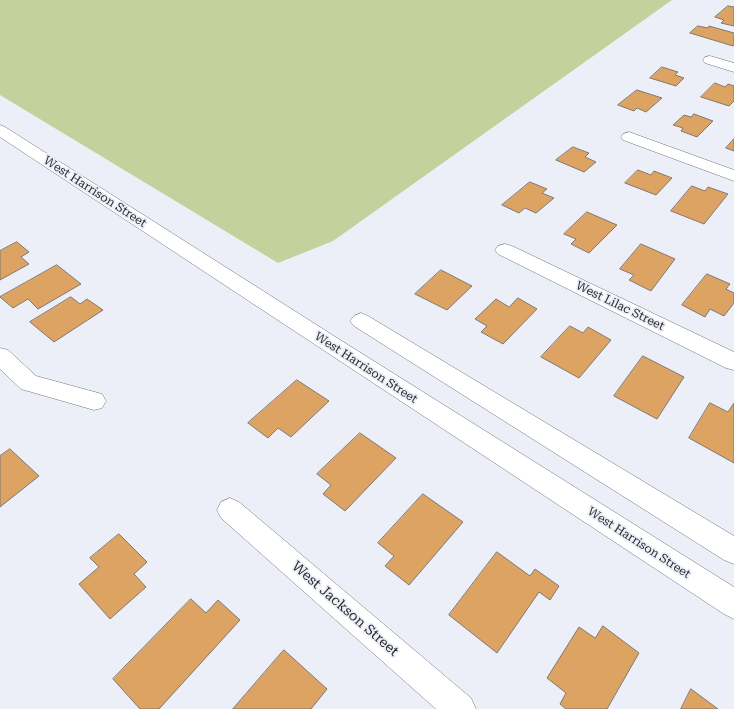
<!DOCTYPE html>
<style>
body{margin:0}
canvas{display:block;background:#eceff8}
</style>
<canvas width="734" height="709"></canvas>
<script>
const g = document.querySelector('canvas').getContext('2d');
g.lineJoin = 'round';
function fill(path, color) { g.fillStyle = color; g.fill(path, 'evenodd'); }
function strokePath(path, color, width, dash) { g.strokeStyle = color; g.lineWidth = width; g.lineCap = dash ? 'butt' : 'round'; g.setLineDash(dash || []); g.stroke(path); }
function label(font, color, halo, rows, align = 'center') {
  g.font = font + ' "Roboto Serif",serif'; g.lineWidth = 3.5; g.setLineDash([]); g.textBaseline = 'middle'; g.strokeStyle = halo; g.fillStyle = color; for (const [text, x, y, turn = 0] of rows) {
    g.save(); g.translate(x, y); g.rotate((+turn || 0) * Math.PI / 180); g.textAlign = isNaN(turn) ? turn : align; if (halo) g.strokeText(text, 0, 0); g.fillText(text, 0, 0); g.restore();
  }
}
fill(new Path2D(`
 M0,0H672L333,241L278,263L0,95Z`), '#c1d29d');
const building = new Path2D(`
 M728,6L734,7V26L721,23L724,20L715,17Z
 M698,26L708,28L709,26L734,33V44L733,46L690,33Z
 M662,67L678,72L675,75L684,78L676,86L650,78Z
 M715,83L725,87L728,84L734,86V101L729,106L701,97Z
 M637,90L662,98L646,112L637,108L634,111L618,105Z
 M694,114L713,121L697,137L681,131L683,128L673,125L684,115L691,117Z
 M734,139V151L726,148Z
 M573,147L589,153L585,157L596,162L584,172L556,160Z
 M638,170L651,175L654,171L672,178L656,195L625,183Z
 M530,182L547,189L542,193L554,198L536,213L525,208L519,213L502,205Z
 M692,186L705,191L708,187L728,194L704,224L671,211Z
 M587,212L617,225L589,253L571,244L576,239L564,234Z
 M17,242L29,252L21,257L29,264L0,280V251Z
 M641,244L675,259L651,291L629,280L634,275L620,269Z
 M57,265L81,284L38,309L28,299L13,308L0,297Z
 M441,270L472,286L447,310L415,294Z
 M707,274L730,284L726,289L734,293V303L724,316L710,309L705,317L682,305Z
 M71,297L80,304L87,299L103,310L54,342L30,322Z
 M518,298L537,309L503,344L481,332L487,326L475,319L496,299L509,307Z
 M570,326L583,333L588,327L611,340L579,378L541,357Z
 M643,356L684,377L657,419L614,396Z
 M297,380L329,401L291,437L278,428L268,438L248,423Z
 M710,403L728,412L734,403V463L689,438Z
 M360,433L396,458L345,511L323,494L331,485L317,474Z
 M10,449L39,476L0,507V456Z
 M423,494L463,522L409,585L385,566L394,556L378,543Z
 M119,534L147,562L134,574L146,587L110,619L79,584L99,567L90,558Z
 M497,552L530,576L535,569L559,586L550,600L539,592L497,653L449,615Z
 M191,599L206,613L218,600L240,620L159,709H140L113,679Z
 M603,626L639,653L607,709H566L560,704L566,693L547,678L579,627L595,638Z
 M284,650L327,689L311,709H233Z
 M691,689L718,709H681Z`);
fill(building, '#dda363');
strokePath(building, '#7f7972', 1);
const minor = new Path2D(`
 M710,56L734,63V72L705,63L703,60L705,57Z
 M0,125L5,127L345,343L734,587V619L724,614L0,137Z
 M629,132L734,170V181L623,140L621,137L623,134Z
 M505,244L512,246L734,352V370L726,368L498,254L495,250L498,246Z
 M361,313L368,316L734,536V564L724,560L354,326L350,321L354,316Z
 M0,348L8,350L36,376L102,394L106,401L102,408L94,410L21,389L0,369Z
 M230,498L239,502L471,698L476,709H436L221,518L217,510L221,502Z`);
strokePath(minor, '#70737b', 1);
fill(minor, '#fff');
label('12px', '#2a2b2e', '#eceff8', [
 ["West Harrison Street",95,192,33],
 ["West Lilac Street",620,306,26],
 ["West Harrison Street",366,368,33],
 ["West Harrison Street",639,543,33]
]);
label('14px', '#2a2b2e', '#eceff8', [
 ["West Jackson Street",345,609,41]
]);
</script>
